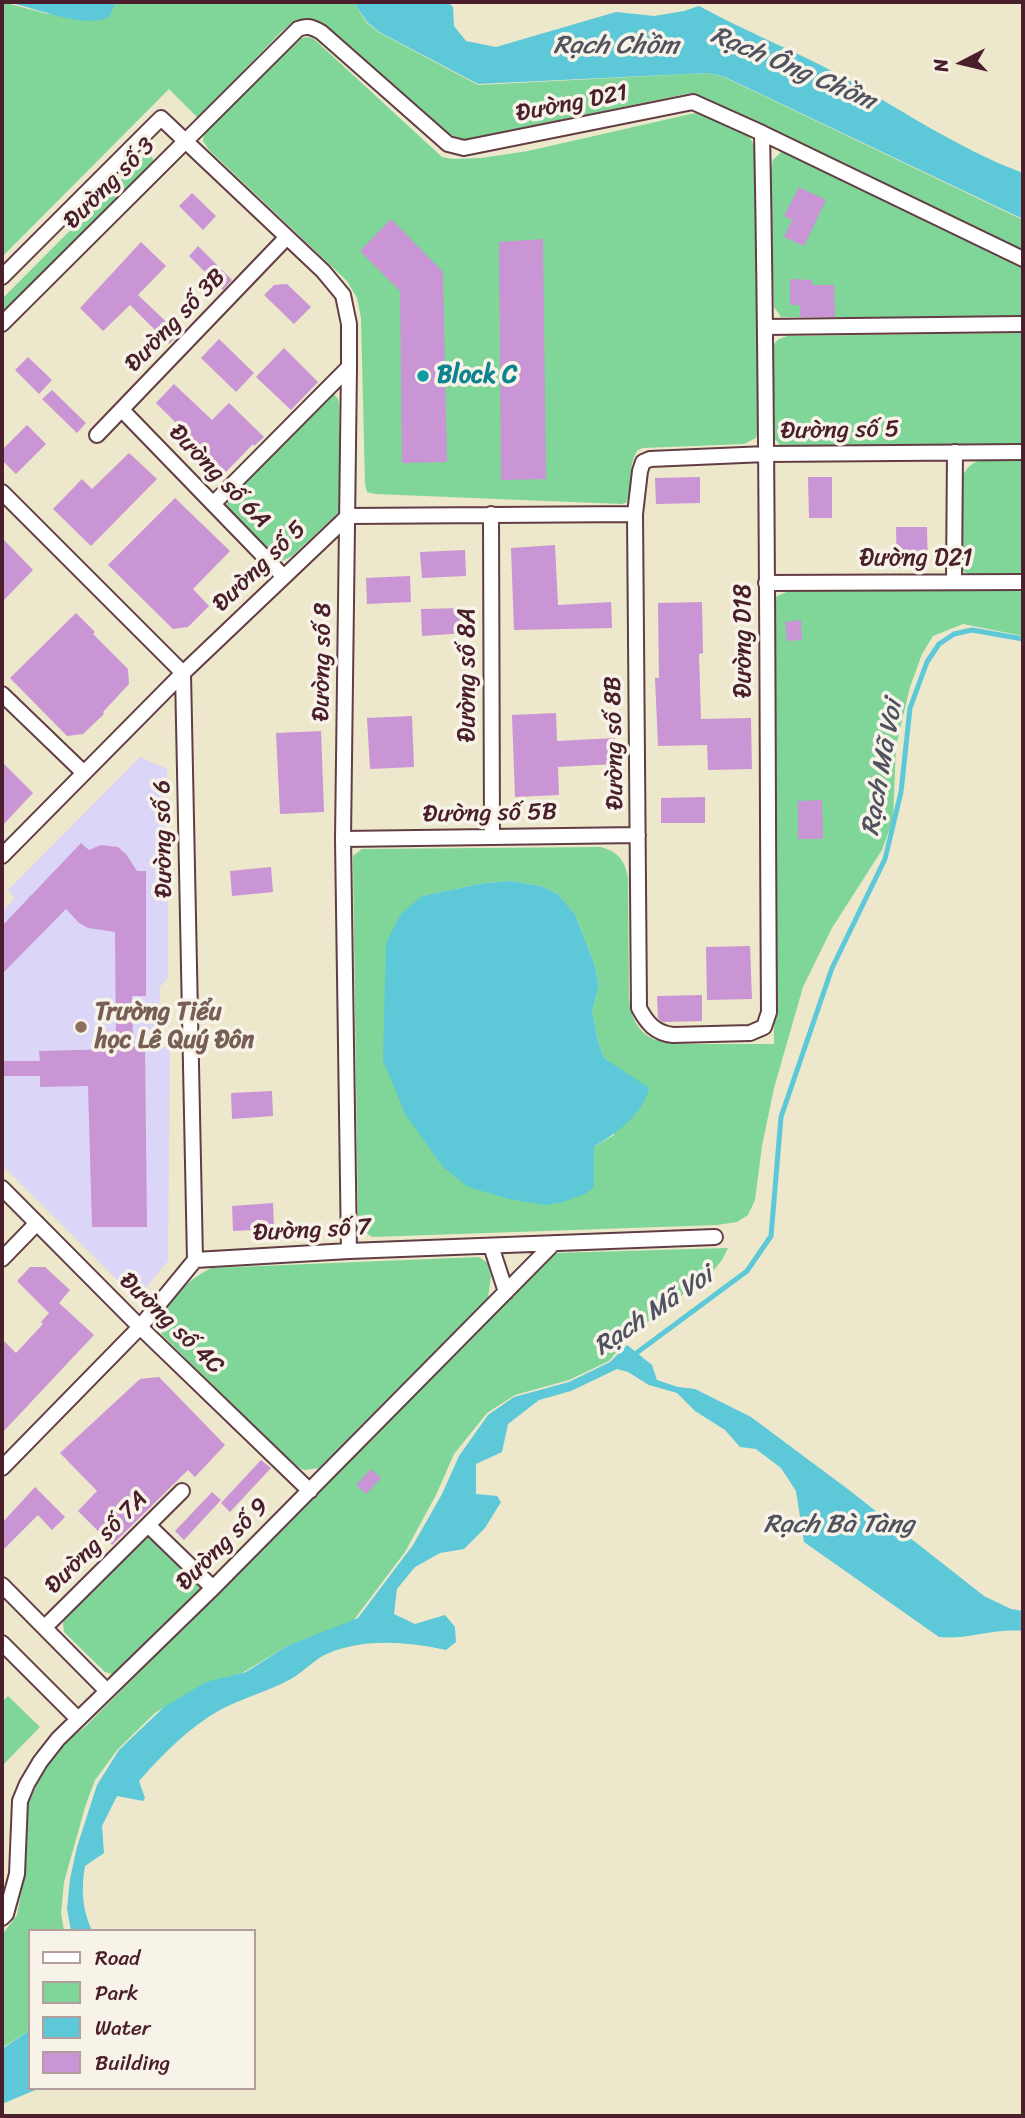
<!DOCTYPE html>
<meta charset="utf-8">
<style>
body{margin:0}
#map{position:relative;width:1025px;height:2118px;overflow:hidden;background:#ede7cc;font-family:Sriracha,sans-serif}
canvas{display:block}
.frame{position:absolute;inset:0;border:4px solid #4a1f2b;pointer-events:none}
.legend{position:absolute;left:28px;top:1929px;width:228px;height:161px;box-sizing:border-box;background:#f7f3e8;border:2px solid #b29e9c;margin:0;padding:9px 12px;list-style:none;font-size:21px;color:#4a1f2b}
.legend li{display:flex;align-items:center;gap:14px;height:35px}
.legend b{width:35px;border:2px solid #b29e9c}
.north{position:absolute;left:927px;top:28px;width:70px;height:70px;-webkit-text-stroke:5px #f7f3e8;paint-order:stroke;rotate:263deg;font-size:19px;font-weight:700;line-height:28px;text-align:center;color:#4a1f2b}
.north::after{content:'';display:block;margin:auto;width:24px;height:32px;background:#4a1f2b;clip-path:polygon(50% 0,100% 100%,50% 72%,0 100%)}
</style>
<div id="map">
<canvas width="1025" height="2118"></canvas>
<div class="frame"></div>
<ul class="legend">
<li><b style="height:9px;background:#fff"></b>Road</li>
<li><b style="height:19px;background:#80d598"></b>Park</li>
<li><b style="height:19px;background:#5dc8d7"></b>Water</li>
<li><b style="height:19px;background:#c995d4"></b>Building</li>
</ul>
<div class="north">N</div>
</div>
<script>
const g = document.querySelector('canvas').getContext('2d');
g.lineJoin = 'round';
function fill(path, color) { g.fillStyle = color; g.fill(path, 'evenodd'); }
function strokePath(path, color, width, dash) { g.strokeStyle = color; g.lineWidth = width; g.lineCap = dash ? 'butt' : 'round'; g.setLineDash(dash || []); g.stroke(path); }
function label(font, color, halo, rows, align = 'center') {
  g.font = font + ' Sriracha,sans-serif'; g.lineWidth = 7; g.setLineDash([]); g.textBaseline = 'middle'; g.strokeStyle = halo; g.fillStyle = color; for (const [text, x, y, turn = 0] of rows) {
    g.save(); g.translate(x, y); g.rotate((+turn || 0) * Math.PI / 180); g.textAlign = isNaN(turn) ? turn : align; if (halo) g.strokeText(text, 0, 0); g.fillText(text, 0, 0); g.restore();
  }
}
fill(new Path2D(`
 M140,757L167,769L168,977L160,987L159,1047H170L168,1261L145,1289H126L2,1165V912L15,898L8,890Z`), '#dbd6f7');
fill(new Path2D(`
 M2,2L48,14L110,16L116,2H353L367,23L380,33L478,85L708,73L724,77L1023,220V250L691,93L462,140L442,131L311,19L292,23L281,32L198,118L169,89L2,257Z
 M308,37L314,39L442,157L453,159L481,158L528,151L695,113L747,133L756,148L759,427L756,438L744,444L643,448L638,450C627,464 634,486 626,503L621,504L375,494L367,492L365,484L361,318L357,298L347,281L209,150L203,141L204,132L302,38Z
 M781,152L786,153L1023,267V317H781L774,307L770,173L773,160Z
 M151,156L153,159L152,167L2,317V299L143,157Z
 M1023,333V446L786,447L780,445L775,439L773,347C776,339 781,338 788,336Z
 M334,394L338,399L339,405L340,507L338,513L292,556L280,562L273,558L229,511L226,506L227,501Z
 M1023,459V574H969L964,572L962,568V478C971,452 1001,459 1023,459Z
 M791,590L1023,591V636L963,624L933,636L922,654L910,687L896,746L893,820L882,850L832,928L803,987L774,1088L762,1146L755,1200L748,1215L737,1222L717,1225L372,1237L364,1231L358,1220L353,865V856L362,849L601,847C618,852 624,859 628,877L629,998C634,1048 669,1044 707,1044C730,1044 752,1044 774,1044L772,607L775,597ZM511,881L541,886L558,894L575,914L594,963L599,986L592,1011L598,1041L604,1058L619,1069L614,1135L594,1147L422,896L484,883Z
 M728,1248L722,1260L713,1271L631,1335L609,1361L569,1380L515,1395L487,1413L454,1454L436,1495L405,1552L353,1621L287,1646L242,1673L206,1683L156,1712L118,1749L95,1780L86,1804L64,1882L61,1913L64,1931H30V2030L2,2048V1935L17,1915L25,1872L26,1808L46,1765L60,1747L86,1726L555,1253Z
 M479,1257L488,1263L491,1277L488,1298L319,1468L304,1470L294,1465L162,1335C160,1327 158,1320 162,1313C170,1297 196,1274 212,1268Z
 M148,1536L156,1539L196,1578L201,1588L199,1595L120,1673L112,1674L105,1672L64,1632L63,1623L67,1612L142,1538Z
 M8,1696L40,1727L2,1766V1702Z`), '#80d598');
fill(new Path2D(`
 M7,2H116L110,16C90,31 32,7 7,2Z
 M353,2H448L453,7L454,26L466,41L496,47L616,12L654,16L684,11L699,6C743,30 790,49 834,72C896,106 956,148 1023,173V219L725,77L708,73L478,84L381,33L368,23Z
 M511,881L541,886L558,894L575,914L594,963L599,986L592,1011L598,1041L604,1058L649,1088C643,1115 616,1133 594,1147V1187L585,1194L563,1202L545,1205L509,1199L468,1187L443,1167L405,1114L383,1060L386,943L401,914L422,896L484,883Z
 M627,1345L652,1365L657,1380L678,1387L695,1389L751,1417L849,1490L984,1596L1011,1609L1023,1611V1631C994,1628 967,1640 939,1637L804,1542L796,1491L781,1468L756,1449L740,1447L725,1430L695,1411L677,1393L649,1385L628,1372L617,1369L571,1391L539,1400L508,1424L502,1452L476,1464V1494L497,1496L501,1502L485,1528L464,1549L440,1553L415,1567L397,1589L394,1614L415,1624L445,1615L455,1627L456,1642L446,1650C408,1642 366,1638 329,1653C315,1658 303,1673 289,1680C267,1692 242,1698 220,1710C188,1728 163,1754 139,1781L145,1798L143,1801L117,1796L102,1826L104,1853L85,1866C81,1889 82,1909 92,1931H71L67,1909L70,1879L77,1847L97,1785L119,1750L164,1707L206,1682L246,1672L287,1646L358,1618L413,1545L442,1494L459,1456L488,1415L514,1397L569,1382L610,1362Z
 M30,2030V2088H40L2,2104V2049Z`), '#5dc8d7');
strokePath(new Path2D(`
 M631,1357L747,1271L771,1236L781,1117L832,968L885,859L901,792L910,708L927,662L939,644L954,634L972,630L1023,639`), '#5dc8d7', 5);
fill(new Path2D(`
 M799,187L826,200L804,246L784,237L792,220L784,216Z
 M192,193L216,216L203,230L179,206Z
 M391,219L443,272L447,462L402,463L400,291L360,251Z
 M543,239L546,479L501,480L499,242Z
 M141,242L166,266L138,295L179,334L169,344L130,305L103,331L80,308Z
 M198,246L232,280L223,290L189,256Z
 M790,279L812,280V285H834L835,317H800V305H790Z
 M287,284L311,307L294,324L264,295L274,285Z
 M219,339L254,373L236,392L201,358Z
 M284,348L318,382L291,410L256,377Z
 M28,357L52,380L39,394L15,370Z
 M174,384L212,420L229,403L264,437L254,446L253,444L226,472L156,403Z
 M52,390L86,423L77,433L42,399Z
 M27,425L46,444L16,474L2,460V450Z
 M129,453L157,479L91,546L53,509L82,479L92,489Z
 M700,477V503L656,504L655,478Z
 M808,477H832V518H809Z
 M175,498L230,551L193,589L209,606L188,627L173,629L108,565Z
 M896,527H927L928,568H897Z
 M2,538L33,570L2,602Z
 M555,545L558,605L611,602L612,628L514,630L511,548Z
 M465,550L466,576L422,578L420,552Z
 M410,576L411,602L367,604L366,578Z
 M702,602L703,653L699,654L701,719L751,718L752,769L708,770L707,745L658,746L655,678H659L658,603Z
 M465,608L466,633L422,636L421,609Z
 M76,613L95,632L93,634L128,669L129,684L103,712L104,714L83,734L67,736L10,678Z
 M801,620L802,640L787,641L785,622Z
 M556,713L557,741L615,738L616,764L558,767L559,795L515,797L512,715Z
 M412,716L414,767L370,769L367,718Z
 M321,731L324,812L280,814L276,733Z
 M2,762L33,793L2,826Z
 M705,797V823H661V798Z
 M822,800L823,839H798V801Z
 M81,843L89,850L101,845L118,847L126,854L137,871H146V996H132L133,1046H145L147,1227H92L88,1086L40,1087V1076H2V1061H40L39,1051L116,1049L115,932L88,928L79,923L66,909L2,974V926Z
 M271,867L273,892L232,896L230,871Z
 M750,946L752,999L707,1000L706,947Z
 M702,995V1021L662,1022L658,1018L657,996Z
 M272,1091L273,1116L232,1119L231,1093Z
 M273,1203L274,1229L233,1231L232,1206Z
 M30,1267H45L70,1290L59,1303L94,1335L2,1433V1339L16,1353L43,1324L41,1322L49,1313L17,1281Z
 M159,1377L225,1445L195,1477L188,1470L112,1545L78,1511L97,1491L60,1453L140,1379Z
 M261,1460L271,1468L230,1512L221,1503Z
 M371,1469L381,1478L366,1494L356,1485Z
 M35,1487L65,1517L52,1530L38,1515L2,1551V1523Z
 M212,1492L221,1500L184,1540L175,1531Z`), '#c995d4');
const street = new Path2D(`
 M762,133C768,426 767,719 769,1012L764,1027L750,1033L673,1035C655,1033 647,1023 639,1008L635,514L640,471L643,462L650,459L766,454L1023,452
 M2,277L161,118L323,271L343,295L349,324V367L343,839L349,1251
 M2,324L298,29C307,25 312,27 321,32L448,144L464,148L693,102L762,133L1023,259
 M766,327L1023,324
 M122,410L283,576
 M97,435L287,237
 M2,492L183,673L195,1260
 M214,503L349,367
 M491,514L492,836
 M954,581L955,452
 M766,583L1023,582
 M2,694L84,773
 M343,839L638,835
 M2,856L183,673L348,516L635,514
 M2,1188L140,1327L310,1491
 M491,1246L506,1292
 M2,1259L37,1223
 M2,1468L140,1327L195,1260L349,1251L715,1237
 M148,1525L213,1588
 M2,1585L107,1691
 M45,1627L182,1491
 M2,1643L78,1719
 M2,1918L6,1914L17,1874L20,1801L27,1784L40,1762L58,1739L213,1588L554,1243`);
strokePath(street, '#623d43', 18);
strokePath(street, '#fff', 14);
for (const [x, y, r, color] of [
 [423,376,7,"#0f9aa8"],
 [81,1027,7,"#8d6e63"]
]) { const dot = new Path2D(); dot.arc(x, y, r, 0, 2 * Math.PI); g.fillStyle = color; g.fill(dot); strokePath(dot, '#f7f3e8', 2.5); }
label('24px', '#4a1f2b', '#f7f3e8', [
 ["Đường D21",572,104,-11],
 ["Đường số 3",110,184,-45],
 ["Đường số 3B",176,321,-46],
 ["Đường số 5",840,431,-1],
 ["Đường số 6A",219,477,46],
 ["Đường D21",916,559],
 ["Đường số 5",260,567,-44],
 ["Đường D18",744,641,-90],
 ["Đường số 8",323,662,-89],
 ["Đường số 8A",468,675,-90],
 ["Đường số 8B",615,743,-91],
 ["Đường số 5B",490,814,-1],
 ["Đường số 6",164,839,-91],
 ["Đường số 7",312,1231,-3],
 ["Đường số 4C",171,1324,44],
 ["Đường số 7A",97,1543,-45],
 ["Đường số 9",223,1545,-45]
]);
label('bold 24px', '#0d838f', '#f7f3e8', [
 ["Block C",437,376]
], 'left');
label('bold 24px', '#785e54', '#f7f3e8', [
 ["Trường Tiểu",95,1013],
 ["học Lê Quý Đôn",95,1041]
], 'left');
label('italic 26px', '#50525f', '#f7f3e8', [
 ["Rạch Chồm",616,46],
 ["Rạch Ông Chồm",793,69,23],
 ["Rạch Mã Voi",883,768,-80],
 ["Rạch Mã Voi",654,1312,-34],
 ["Rạch Bà Tàng",839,1525]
]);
</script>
